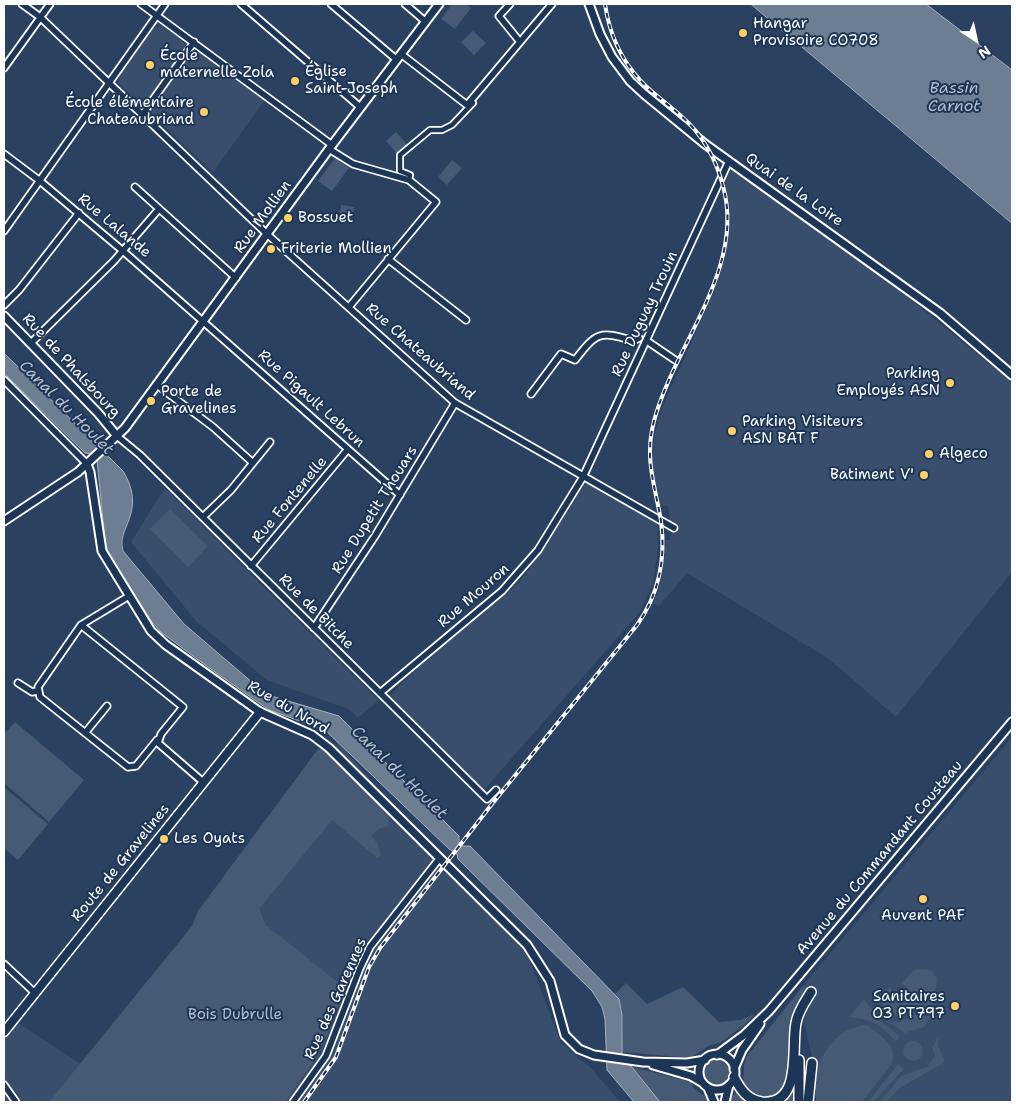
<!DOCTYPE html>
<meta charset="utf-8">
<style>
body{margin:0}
#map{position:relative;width:1016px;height:1106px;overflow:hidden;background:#2a4161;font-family:"Shantell Sans",sans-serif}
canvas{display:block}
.frame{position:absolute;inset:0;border:5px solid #fff;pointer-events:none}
.north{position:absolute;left:951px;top:15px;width:50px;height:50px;-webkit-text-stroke:4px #1d3557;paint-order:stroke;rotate:145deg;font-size:14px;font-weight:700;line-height:20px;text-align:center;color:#fff}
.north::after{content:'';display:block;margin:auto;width:18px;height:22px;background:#fff;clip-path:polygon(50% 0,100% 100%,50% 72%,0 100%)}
</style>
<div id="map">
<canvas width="1016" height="1106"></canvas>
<div class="frame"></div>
<div class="north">N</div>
</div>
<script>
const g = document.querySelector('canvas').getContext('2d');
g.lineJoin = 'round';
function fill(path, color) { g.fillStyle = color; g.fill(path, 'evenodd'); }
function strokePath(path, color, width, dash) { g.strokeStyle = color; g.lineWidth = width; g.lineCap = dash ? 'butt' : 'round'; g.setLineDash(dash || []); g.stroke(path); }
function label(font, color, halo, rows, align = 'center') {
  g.font = font + ' "Shantell Sans",sans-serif'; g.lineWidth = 4; g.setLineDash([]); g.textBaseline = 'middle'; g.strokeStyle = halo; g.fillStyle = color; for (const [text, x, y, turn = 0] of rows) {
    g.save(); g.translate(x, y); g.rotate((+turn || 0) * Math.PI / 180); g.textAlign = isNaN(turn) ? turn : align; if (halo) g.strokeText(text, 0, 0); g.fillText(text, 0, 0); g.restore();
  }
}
fill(new Path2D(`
 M160,25L182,39L185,47L146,102L139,103L119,84V76L154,28Z
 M199,51L265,100L213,172L158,121L152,115L151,110L192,52Z
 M730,171H733L889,282L1012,382V572L896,717L829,659L687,573L659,606L652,604L658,592L663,571L666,540H671L670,538L672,533L668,506H661L654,483L652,463L655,432L662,408L714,291L725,259L730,223L725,182Z
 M586,482L657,516L658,547L653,584L639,613L483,791L388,697L420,666L518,584L549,542Z
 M165,488L285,608L379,700L358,718L348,709L267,680L196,621L131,542Z
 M1012,737V1102H818L819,1086L797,993Z
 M339,743L409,824L474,885L529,959L561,1043L592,1069L620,1102H4V1035L18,1023L84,1066L220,890Z`), '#394e6c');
fill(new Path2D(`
 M452,4H466L471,8L455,29L441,19Z
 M473,31L486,43L474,55L461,42Z
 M396,132L408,145L397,154L386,141Z
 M335,158L349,168L332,191L318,181Z
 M452,160L462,168L447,185L438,177Z
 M341,205L354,207L352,220L339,218Z
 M170,509L208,546L188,567L150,529Z
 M15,722L84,780L49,822L4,783V734Z
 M318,749L327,751L389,816L388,826L378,829L371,836L378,844L381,855L377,858L332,820L259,909L266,925L345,988L319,1054L285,1102H49L192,926L198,911Z
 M4,787L48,824L18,860L4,848Z
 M926,969L932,971L937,979L932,1011L913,1010L896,1016L885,1011L881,999L889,987L901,998L908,989L902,983L914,970Z
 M626,983L647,1004L683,987L719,1022L740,1020L755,1014L743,1026L720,1043L710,1045L691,1058L622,1052C621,1033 627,1009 615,994Z
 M803,986L807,989L798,1009L788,1083C774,1102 757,1105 743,1085L744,1065L747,1056Z
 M864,999L880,1021L900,1036L896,1041C879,1024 872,1019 849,1017Z
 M914,1015L931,1016L924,1027L905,1033L890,1023L899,1022Z
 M867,1025C879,1034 901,1048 891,1065L862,1102H816C816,1095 814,1086 815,1078C820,1052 840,1026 867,1025Z
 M938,1037V1046L945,1062L900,1088L886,1102H880L901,1076L927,1067L935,1055L932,1048Z
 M903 1051a10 10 0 1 1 20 0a10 10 0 1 1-20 0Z
 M704 1072a13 13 0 1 1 26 0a13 13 0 1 1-26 0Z
 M898,1064L904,1069L873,1102H868Z
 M629,1066L691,1082L694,1089L708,1098V1102H660Z
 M794,1084V1102H776L788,1096Z
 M739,1091L752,1102H730L731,1097Z`), '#465975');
const water = new Path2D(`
 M751,4H926L1012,70V223Z
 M4,353L123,471C131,484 135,498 131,513C128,527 119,535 123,551L184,624L260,689L271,696L339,716L459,836V842L463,846H470L619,999L622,1015V1055L660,1102H634L607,1070L605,1019L602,1007L592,991L458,859L457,854L449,849L325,730L269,710L201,662L161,632L152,622L108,553L105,540L97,460L91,454L85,453L4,373Z`);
fill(water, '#6d7d92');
strokePath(water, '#a7b1be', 1);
const pedestrian = new Path2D(`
 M409,180L410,175L400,171V155L430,130H442L452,125L473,103L471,101`);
const minor = new Path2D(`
 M22,4L40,17L268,235L455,403L674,528
 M141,4L332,145
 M241,4L360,107
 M331,4L397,60
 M405,4L426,22
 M510,4L499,16L520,42
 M401,54L467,105L552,4
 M4,68L50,4
 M142,115L194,42
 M329,149L353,164L409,180L436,202L349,307
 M4,154L40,181L123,251L400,495
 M135,187L236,278
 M4,231L165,4
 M388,259L466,320
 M4,305L19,290L79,213
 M647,341L675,360
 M31,343L114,261L159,209
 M4,380L87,464
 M157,385L213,427L253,463
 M531,394L561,354L575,360C596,333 599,330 633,341L639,338
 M117,436L140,455L487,799L496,790
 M203,517L231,490L270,442
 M251,566L348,449
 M129,596L81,625L38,687L40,697L128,767L136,766L157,740
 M81,625L183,707L161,734L158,743L203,782
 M314,628L375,536L455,403
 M18,683L32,692L37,691
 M380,693L502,591L538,550L583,477L729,161
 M85,733L107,706
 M4,964L35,993
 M4,1085L16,1102
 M293,1102L326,1056L360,968L370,947L439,859`);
const tertiary = new Path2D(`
 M589,4L600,34L612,57L630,81L644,94L705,144L940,313L1012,375
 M4,316L98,413L117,436
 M87,464L90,472L102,551L151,631L166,645L260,712L312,735L329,748L527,945L550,981L565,1035L579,1049L594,1055L643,1062L687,1063L705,1060
 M4,521L78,472L125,428L332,145L439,4
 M699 1072a18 18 0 1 1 36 0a18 18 0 1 1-36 0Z
 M717,1055L744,1035L769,1011L1012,722
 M653,1065L691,1076L703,1083
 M734,1069L742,1050L760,1024
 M708,1088L714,1102
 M725,1102L729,1085`);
const secondary = new Path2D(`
 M4,1032L260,712`);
const trunk = new Path2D(`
 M799,1060V1102
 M734,1077C740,1089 747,1100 762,1102C803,1106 791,1046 796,1023C798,1011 805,1002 811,992
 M808,1102L812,1063`);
strokePath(pedestrian, '#fff', 8);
strokePath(minor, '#fff', 9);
strokePath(tertiary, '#fff', 11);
strokePath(secondary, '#fff', 11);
strokePath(trunk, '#fff', 12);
strokePath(pedestrian, '#1d3557', 4.5);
strokePath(minor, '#1d3557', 5.5);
strokePath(tertiary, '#1d3557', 7);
strokePath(secondary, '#1d3557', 8);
strokePath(trunk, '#1d3557', 9);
const rail = new Path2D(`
 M304,1102L336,1057L369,967L380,948L492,804L637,625C659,594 666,559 661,521C655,485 644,459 654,421C674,345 746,269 723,186C716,159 702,134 681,116C668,104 653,94 641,81C621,60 609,32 605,4`);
strokePath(rail, '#fff', 4);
strokePath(rail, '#1d3557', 2, [5.5]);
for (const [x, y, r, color] of [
 [743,33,5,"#ffd166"],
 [150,65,5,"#ffd166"],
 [295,81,5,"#ffd166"],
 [204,112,5,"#ffd166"],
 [288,218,5,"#ffd166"],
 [271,249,5,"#ffd166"],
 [950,383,5,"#ffd166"],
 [151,401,5,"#ffd166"],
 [732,431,5,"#ffd166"],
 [929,454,5,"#ffd166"],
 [924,475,5,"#ffd166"],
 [164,839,5,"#ffd166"],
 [923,899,5,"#ffd166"],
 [955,1006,5,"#ffd166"]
]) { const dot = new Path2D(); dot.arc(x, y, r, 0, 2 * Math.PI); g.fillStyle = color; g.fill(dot); strokePath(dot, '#1d3557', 2); }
label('15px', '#fff', '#1d3557', [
 ["Hangar",753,24],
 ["Provisoire CO708",753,41],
 ["École",160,56],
 ["maternelle Zola",160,73],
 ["Église",305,72],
 ["Saint-Joseph",305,89],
 ["École élémentaire",194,103,"right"],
 ["Chateaubriand",194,120,"right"],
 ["Bossuet",298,218],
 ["Friterie Mollien",281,249],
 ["Parking",940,374,"right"],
 ["Employés ASN",940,391,"right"],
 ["Porte de",161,392],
 ["Gravelines",161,409],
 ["Parking Visiteurs",742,422],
 ["ASN BAT F",742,439],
 ["Algeco",939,454],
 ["Batiment V'",914,475,"right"],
 ["Les Oyats",174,839],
 ["Auvent PAF",923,916,"center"],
 ["Sanitaires",945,997,"right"],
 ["O3 PT797",945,1014,"right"]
], 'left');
label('15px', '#fff', '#1d3557', [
 ["Quai de la Loire",794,190,35],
 ["Rue Mollien",263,217,-54],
 ["Rue Lalande",114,226,40],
 ["Rue Duguay Trouin",645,314,-65],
 ["Rue Chateaubriand",420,352,41],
 ["Rue de Phalsbourg",71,366,47],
 ["Rue Pigault Lebrun",311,399,42],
 ["Rue Fontenelle",290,500,-50],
 ["Rue Dupetit Thouars",375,510,-58],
 ["Rue Mouron",474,596,-41],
 ["Rue de Bitche",316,612,45],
 ["Rue du Nord",288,708,30],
 ["Avenue du Commandant Cousteau",880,858,-50],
 ["Route de Gravelines",121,863,-51],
 ["Rue des Garennes",336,999,-66]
]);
label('15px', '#b5bdc8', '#1d3557', [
 ["Bois Dubrulle",235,1015]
]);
label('italic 16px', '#b6bec8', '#1d3557', [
 ["Bassin",954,89],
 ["Carnot",954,107],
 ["Canal du Houlet",66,408,45],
 ["Canal du Houlet",399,773,44]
]);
</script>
